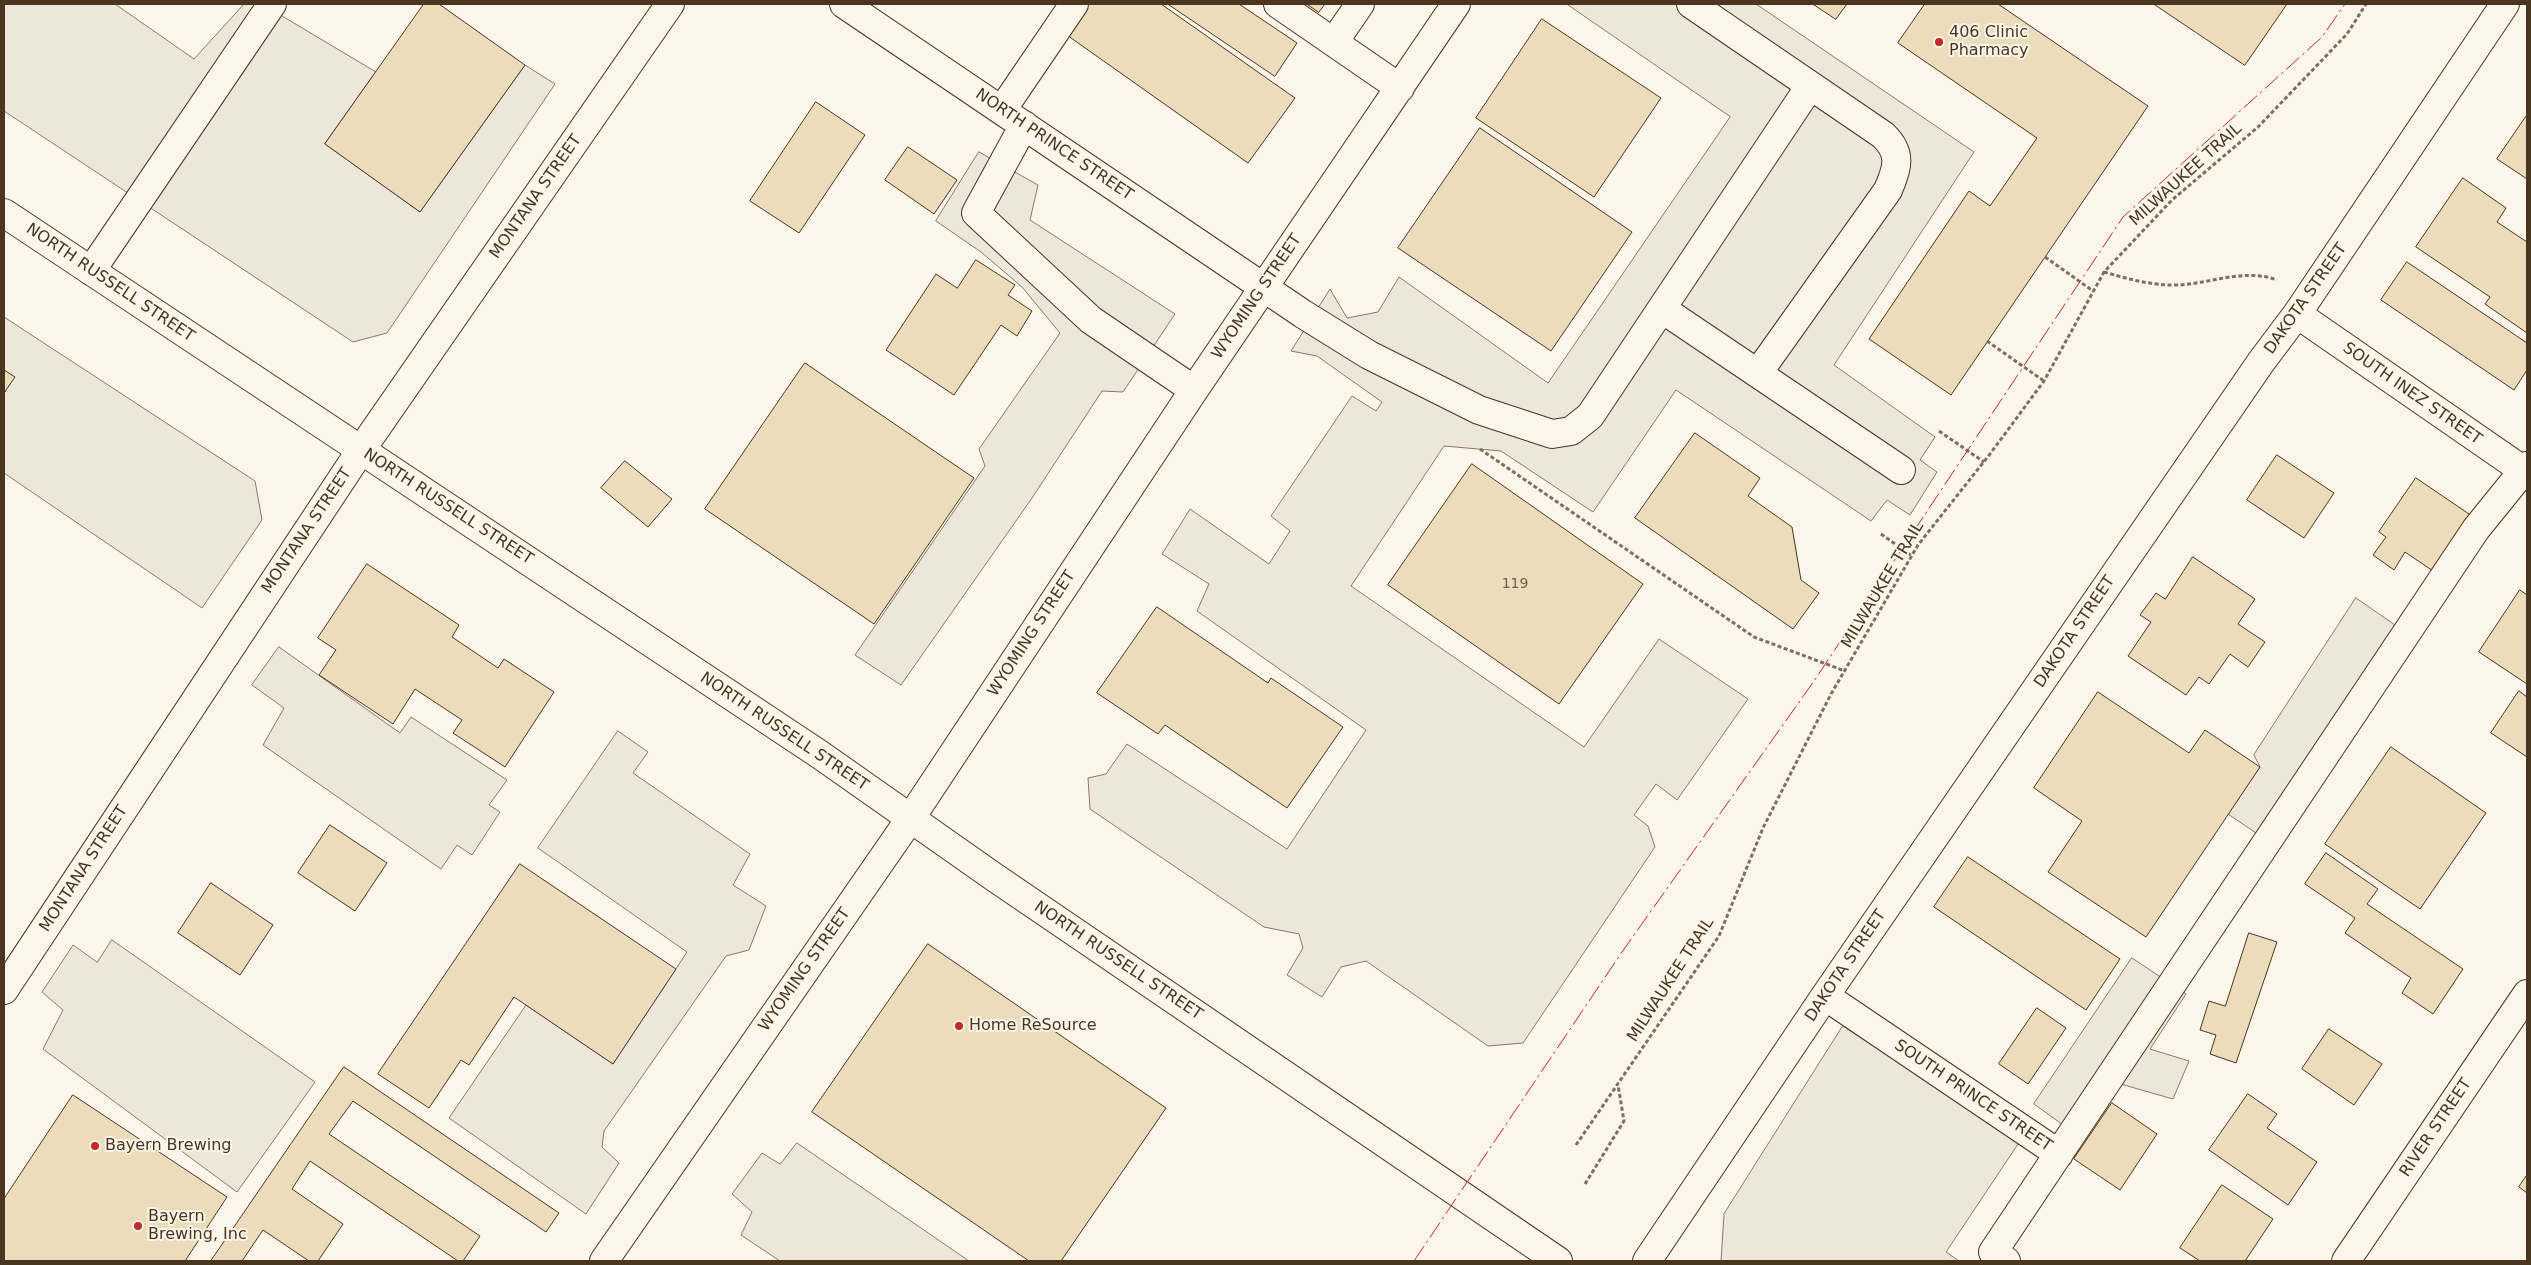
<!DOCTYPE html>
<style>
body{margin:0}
#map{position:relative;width:2531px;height:1265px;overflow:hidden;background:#fbf6e9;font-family:"DejaVu Sans",sans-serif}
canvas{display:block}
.frame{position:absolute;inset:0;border:5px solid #4a3520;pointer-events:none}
</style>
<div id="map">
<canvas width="2531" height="1265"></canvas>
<div class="frame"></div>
</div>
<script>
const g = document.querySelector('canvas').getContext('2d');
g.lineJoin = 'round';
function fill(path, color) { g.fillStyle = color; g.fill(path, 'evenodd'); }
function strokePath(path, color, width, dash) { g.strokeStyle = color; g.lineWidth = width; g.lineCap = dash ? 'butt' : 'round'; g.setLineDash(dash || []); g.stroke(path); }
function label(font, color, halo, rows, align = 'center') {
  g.font = font + ' "DejaVu Sans",sans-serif'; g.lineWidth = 4; g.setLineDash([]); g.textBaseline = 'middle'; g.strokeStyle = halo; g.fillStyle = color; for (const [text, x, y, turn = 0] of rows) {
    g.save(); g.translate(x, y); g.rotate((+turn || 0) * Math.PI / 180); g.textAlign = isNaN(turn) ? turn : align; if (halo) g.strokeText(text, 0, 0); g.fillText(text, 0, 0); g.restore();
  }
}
const parking = new Path2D(`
 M4,4H115L194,59L244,4H262L376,72L325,144L420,212L525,65L555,84L387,333L353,342L4,111Z
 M1567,4H1756L1974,152L1834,365L1935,437L1920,460L1937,472L1910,515L1887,500L1871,521L1676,390L1593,512L1501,451L1444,446L1351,586L1584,747L1659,639L1748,699L1677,800L1656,784L1634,815L1648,826L1655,847L1523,1043L1488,1046L1366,961L1341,967L1322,997L1287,975L1303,948L1299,934L1264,927L1090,809L1088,778L1106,774L1127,744L1287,849L1366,730L1197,611L1209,584L1162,554L1190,509L1269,564L1290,531L1271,516L1352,396L1376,411L1382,402L1317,356L1291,351L1330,289L1347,318L1378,312L1399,277L1548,383L1730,117Z
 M979,152L1038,185L1030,220L1175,314L1123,392L1102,391L1032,498L901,685L855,655L985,466L979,449L1060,333L1022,287L981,252L936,221Z
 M4,317L255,481L262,520L202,608L4,473V393L14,377L4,370Z
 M2356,598L2395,625L2256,833L2228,814L2260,767L2254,755Z
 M279,647L400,733L411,717L507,780L489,805L500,812L472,855L457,845L441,869L263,745L284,708L252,685Z
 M618,731L648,752L633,773L750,854L733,885L766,906L749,950L726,956L604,1131L602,1147L619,1163L586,1214L449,1118L526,1005L613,1064L687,952L538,848Z
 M112,940L315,1082L237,1192L43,1049L63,1010L42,992L73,945L97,962Z
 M2132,958L2186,994L2150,1049L2189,1061L2173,1099L2117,1083L2080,1137L2034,1104Z
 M1843,1026L2020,1141L1946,1252L1959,1261H1721L1724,1214Z
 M797,1143L969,1261H780L741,1235L752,1212L732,1194L762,1153L780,1164Z`);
fill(parking, '#ede7d9');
strokePath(parking, '#887966', 1);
const building = new Path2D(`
 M424,4H439L525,65L420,212L325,144Z
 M1084,4H1161L1295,98L1248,163L1064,33Z
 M1168,4H1239L1297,43L1275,76Z
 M1307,4H1325L1319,12Z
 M1813,4H1847L1836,19Z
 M1925,4H1998L2148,106L1951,395L1869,339L1969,191L1990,206L2037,138L1898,43Z
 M2154,4H2287L2245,65Z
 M1542,19L1661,98L1594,197L1476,118Z
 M816,102L865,135L799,233L750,201Z
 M2527,115V179L2497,159Z
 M1480,128L1632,232L1551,351L1398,248Z
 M908,147L957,180L934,214L885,180Z
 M2463,178L2506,208L2497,222L2527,242V333L2485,304L2490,297L2416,247Z
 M976,260L1015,285L1008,295L1032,311L1017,336L1001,325L954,395L886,350L936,274L957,288Z
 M2407,262L2527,343V370L2514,390L2381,300Z
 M805,363L974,478L874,624L705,509Z
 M4,370L15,377L4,393Z
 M1695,433L1760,478L1748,496L1792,527L1801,580L1819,593L1793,629L1635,518Z
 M2277,455L2334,493L2304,538L2247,500Z
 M625,461L672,499L648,527L601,488Z
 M1472,464L1643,584L1559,704L1388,585Z
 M2416,478L2472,516L2433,571L2405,552L2394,570L2373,555L2386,537L2379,532Z
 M2193,557L2255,599L2238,624L2265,642L2248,667L2230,654L2209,684L2199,677L2186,695L2128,656L2151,622L2140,615L2156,593L2165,599Z
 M367,564L459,625L452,637L498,668L504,659L554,692L505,767L453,733L462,720L415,689L393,724L319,675L336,650L318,638Z
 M2520,590L2527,595V684L2479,652Z
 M1157,607L1268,683L1271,678L1343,727L1287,808L1165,725L1158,734L1097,693Z
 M2519,691L2527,697V757L2491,733Z
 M2098,692L2189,753L2205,730L2260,767L2146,937L2048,872L2082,821L2034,788Z
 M2391,747L2486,813L2420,909L2325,844Z
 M330,825L387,863L355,911L298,873Z
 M2326,853L2378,889L2367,904L2463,969L2433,1014L2402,993L2411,978L2345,933L2355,918L2305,884Z
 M1968,857L2120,959L2086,1010L1934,907Z
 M520,864L676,969L613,1064L514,997L469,1065L461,1060L429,1108L378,1074Z
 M211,883L273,925L240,975L178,933Z
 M2249,933L2277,942L2236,1063L2210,1054L2216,1035L2200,1030L2209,1001L2225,1006Z
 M928,944L1166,1108L1061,1261H1029L812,1112Z
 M2037,1008L2066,1028L2028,1084L1999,1064Z
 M2329,1029L2382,1064L2354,1105L2302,1069Z
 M344,1067L559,1213L546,1232L353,1101L329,1134L480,1236L463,1261H458L310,1161L292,1189L343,1224L318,1261H309L263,1230L242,1261H211Z
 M2248,1094L2277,1114L2267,1128L2317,1162L2288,1205L2209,1150Z
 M73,1095L227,1197L185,1261H4V1199Z
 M2112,1103L2157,1134L2120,1190L2074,1159Z
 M2527,1175V1193L2519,1187Z
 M2222,1185L2273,1219L2245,1261H2200L2180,1248Z`);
fill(building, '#ecdcbc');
strokePath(building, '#4a3520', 1);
const minor = new Path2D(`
 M844,4L1303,314L1369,355L1479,410L1552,434L1571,431L1590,416L1810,86
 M1278,4L1400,88
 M1691,4L1883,135C1902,153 1898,167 1888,190L1758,373
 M1334,42L1360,4
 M1002,110L1074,4
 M1024,125L976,213L1091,320L1194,390
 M91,271L272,4
 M1662,309L1901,470
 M2297,314L2527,473
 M4,990L361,450L670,4
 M1825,996L2059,1154
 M604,1261L910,819L1194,390L1456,4
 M1647,1261L1825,996L2261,362L2297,314L2505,4
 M2006,1261L1993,1252L2476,529L2527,466
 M2346,1261L2527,994`);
const major = new Path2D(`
 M4,213L819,754L994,877L1558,1261`);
strokePath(minor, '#4a3520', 30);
strokePath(major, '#4a3520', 30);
strokePath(new Path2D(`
 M2045,257L2093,291
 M2104,272C2128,279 2153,286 2179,285C2212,283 2245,268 2277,280
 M1987,341L2044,381
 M1939,431L1984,462
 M1480,449L1754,637L1845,671
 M1881,534L1912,556
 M1576,1145L1719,936L1763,828L1831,694L1918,545L1990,454L2044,381L2104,272L2172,200L2258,127L2347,34L2366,4
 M1585,1184L1624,1121L1618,1085`), '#7f6f5c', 3, [4, 2.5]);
strokePath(minor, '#fbf6e9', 28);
strokePath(major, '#fbf6e9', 28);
strokePath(new Path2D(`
 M1414,1261L1622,952L1814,681L2123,217L2322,37L2345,4`), '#c62828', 1, [18, 4, 2.5, 4]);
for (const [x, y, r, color] of [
 [1939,42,5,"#c62828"],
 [959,1026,5,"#c62828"],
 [95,1146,5,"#c62828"],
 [138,1226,5,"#c62828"]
]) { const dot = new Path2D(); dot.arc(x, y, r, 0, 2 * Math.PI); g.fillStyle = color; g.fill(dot); strokePath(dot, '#fbf6e9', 2); }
label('14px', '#725f47', null, [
 ["119",1515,584]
]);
label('16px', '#4a3520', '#fbf6e9', [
 ["406 Clinic",1949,33],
 ["Pharmacy",1949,51],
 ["Home ReSource",969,1026],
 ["Bayern Brewing",105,1146],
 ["Bayern",148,1217],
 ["Brewing, Inc",148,1235]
], 'left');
label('16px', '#4a3520', '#fbf6e9', [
 ["NORTH PRINCE STREET",1054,145,34],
 ["MILWAUKEE TRAIL",2186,175,-42],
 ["MONTANA STREET",536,197,-55],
 ["NORTH RUSSELL STREET",110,283,34],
 ["WYOMING STREET",1257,297,-56],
 ["DAKOTA STREET",2306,299,-55],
 ["SOUTH INEZ STREET",2412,394,35],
 ["NORTH RUSSELL STREET",448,507,33],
 ["MONTANA STREET",307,531,-56],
 ["MILWAUKEE TRAIL",1883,585,-59],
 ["DAKOTA STREET",2075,632,-56],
 ["WYOMING STREET",1032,634,-57],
 ["NORTH RUSSELL STREET",784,732,34],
 ["MONTANA STREET",84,869,-57],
 ["NORTH RUSSELL STREET",1118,961,34],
 ["DAKOTA STREET",1846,966,-56],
 ["WYOMING STREET",805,970,-55],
 ["MILWAUKEE TRAIL",1671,980,-57],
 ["SOUTH PRINCE STREET",1973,1096,34],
 ["RIVER STREET",2436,1128,-56]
]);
</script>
